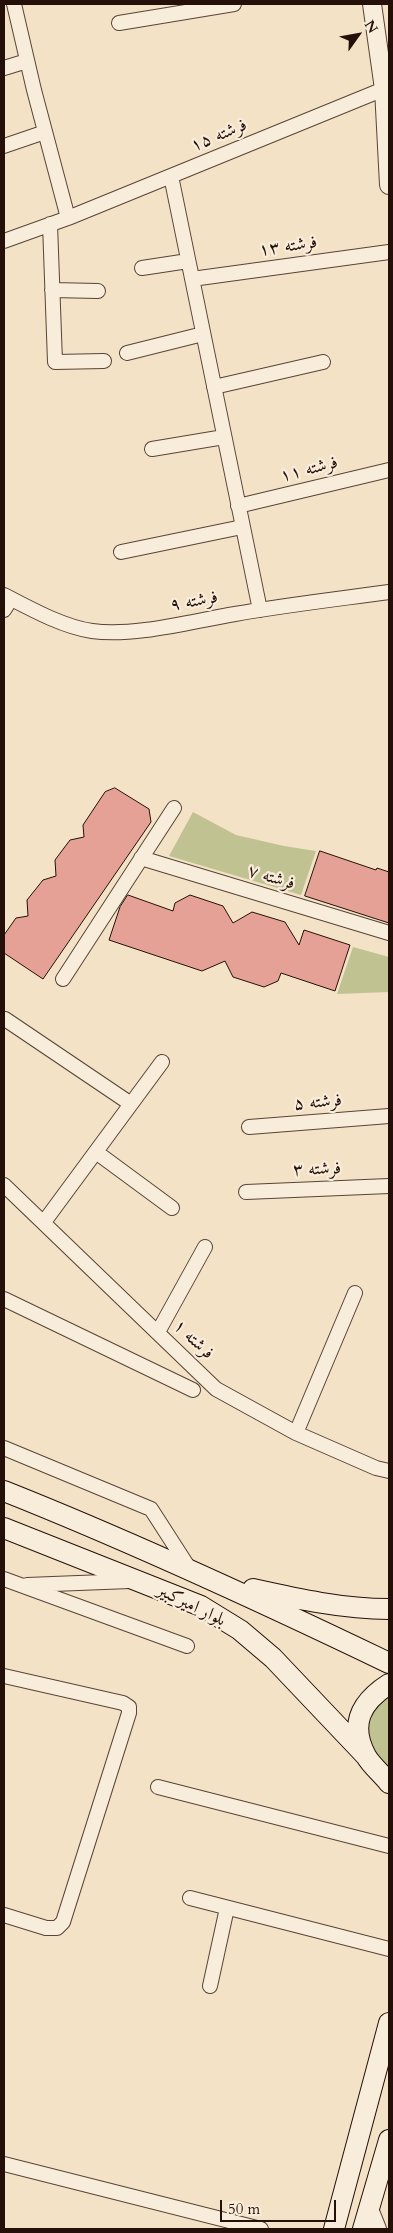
<!DOCTYPE html>
<meta charset="utf-8">
<style>
body{margin:0}
#map{position:relative;width:393px;height:2233px;overflow:hidden;background:#f4e2c6;font-family:Cardo,serif}
canvas{display:block}
.frame{position:absolute;inset:0;border:5px solid #241009;pointer-events:none}
.north{position:absolute;left:333px;top:10px;width:50px;height:50px;-webkit-text-stroke:4px #f8ecda;paint-order:stroke;rotate:58deg;font-size:14px;font-weight:700;line-height:20px;text-align:center;color:#241009}
.north::after{content:'';display:block;margin:auto;width:18px;height:22px;background:#241009;clip-path:polygon(50% 0,100% 100%,50% 72%,0 100%)}
.scale{position:absolute;left:220px;top:2200px;width:116px;height:22px;box-sizing:border-box;border:2px solid #241009;border-top:0;padding-left:6px;font-size:15px;line-height:18px;white-space:nowrap;color:#241009;-webkit-text-stroke:4px #f8ecda;paint-order:stroke}
</style>
<div id="map">
<canvas width="393" height="2233"></canvas>
<div class="frame"></div>
<div class="north">N</div>
<div class="scale">50 m</div>
</div>
<script>
const g = document.querySelector('canvas').getContext('2d');
g.lineJoin = 'round';
function fill(path, color) { g.fillStyle = color; g.fill(path, 'evenodd'); }
function strokePath(path, color, width, dash) { g.strokeStyle = color; g.lineWidth = width; g.lineCap = dash ? 'butt' : 'round'; g.setLineDash(dash || []); g.stroke(path); }
function label(font, color, halo, rows, align = 'center') {
  g.font = font + ' Cardo,Amiri,serif'; g.lineWidth = 4.5; g.setLineDash([]); g.textBaseline = 'middle'; g.strokeStyle = halo; g.fillStyle = color; for (const [text, x, y, turn = 0] of rows) {
    g.save(); g.translate(x, y); g.rotate((+turn || 0) * Math.PI / 180); g.textAlign = isNaN(turn) ? turn : align; if (halo) g.strokeText(text, 0, 0); g.fillText(text, 0, 0); g.restore();
  }
}
fill(new Path2D(`
 M193,812L236,835L284,846L316,851L301,895L169,856Z
 M353,947L389,957V992L337,994Z
 M389,1688V1777L369,1753L367,1708Z`), '#c1c291');
const building = new Path2D(`
 M115,788L149,809L151,822L43,979L4,953V935L16,918L28,916L27,900L43,880L56,876L55,860L70,840L84,837L83,825L105,792Z
 M320,851L376,870L377,868L389,872V923L305,896Z
 M128,895L173,911L175,903L190,895L223,906L233,923L252,912L285,922L299,945L304,930L350,945L335,991L281,973L278,981L264,987L233,977L225,961L202,971L109,940L120,907Z`);
fill(building, '#e6a197');
strokePath(building, '#241009', 1);
const minor = new Path2D(`
 M14,4L34,90L68,218
 M119,23L234,4
 M4,68L27,61
 M4,146L45,132
 M171,176L260,610
 M50,224L55,362L104,361
 M4,241L68,218L384,89
 M142,268L188,261
 M192,279L389,252
 M52,290L98,291
 M127,353L203,334
 M214,387L323,362
 M152,449L224,437
 M238,506L389,470
 M121,552L242,527
 M4,595C29,608 63,627 92,631C135,637 192,621 235,614C286,605 338,599 389,592
 M4,610L11,599
 M141,858L389,933
 M63,979L174,808
 M5,1019L131,1104
 M249,1127L389,1116
 M96,1152L172,1208
 M4,1185L216,1389L296,1433L376,1468L389,1471
 M246,1192L389,1186
 M44,1222L162,1062
 M4,1299L193,1390
 M158,1332L205,1247
 M296,1433L355,1293
 M4,1448L151,1509L189,1568
 M4,1579L187,1646
 M27,1585L130,1581
 M4,1676L123,1703L129,1707V1713L63,1922L57,1928H46L4,1915
 M158,1787L389,1846
 M190,1898L389,1949
 M210,1986L227,1908
 M4,2164L261,2229`);
const tertiary = new Path2D(`
 M372,4L384,89L389,185
 M369,2209L377,2229`);
const secondary = new Path2D(`
 M4,1491C135,1543 262,1602 389,1663
 M4,1528L201,1606L240,1630L273,1658L366,1756
 M253,1589C298,1599 343,1609 389,1609
 M389,1684C361,1702 349,1724 366,1756C371,1765 382,1774 389,1783
 M334,2229L389,2023
 M363,2229L389,2140`);
strokePath(minor, '#584438', 16);
strokePath(tertiary, '#584438', 20);
strokePath(secondary, '#241009', 22);
strokePath(minor, '#f8ecda', 14);
strokePath(tertiary, '#f8ecda', 18);
strokePath(secondary, '#f8ecda', 20);
label('18px', '#241009', '#f8ecda', [
 ["فرشته ۱۵",219,136,-22],
 ["فرشته ۱۳",288,247,-8],
 ["فرشته ۱۱",309,470,-14],
 ["فرشته ۹",194,602,-10],
 ["فرشته ۷",271,878,17],
 ["فرشته ۵",318,1103,-5],
 ["فرشته ۳",317,1170,-2],
 ["فرشته ۱",193,1340,44],
 ["بلوار امیرکبیر",191,1606,26]
]);
</script>
